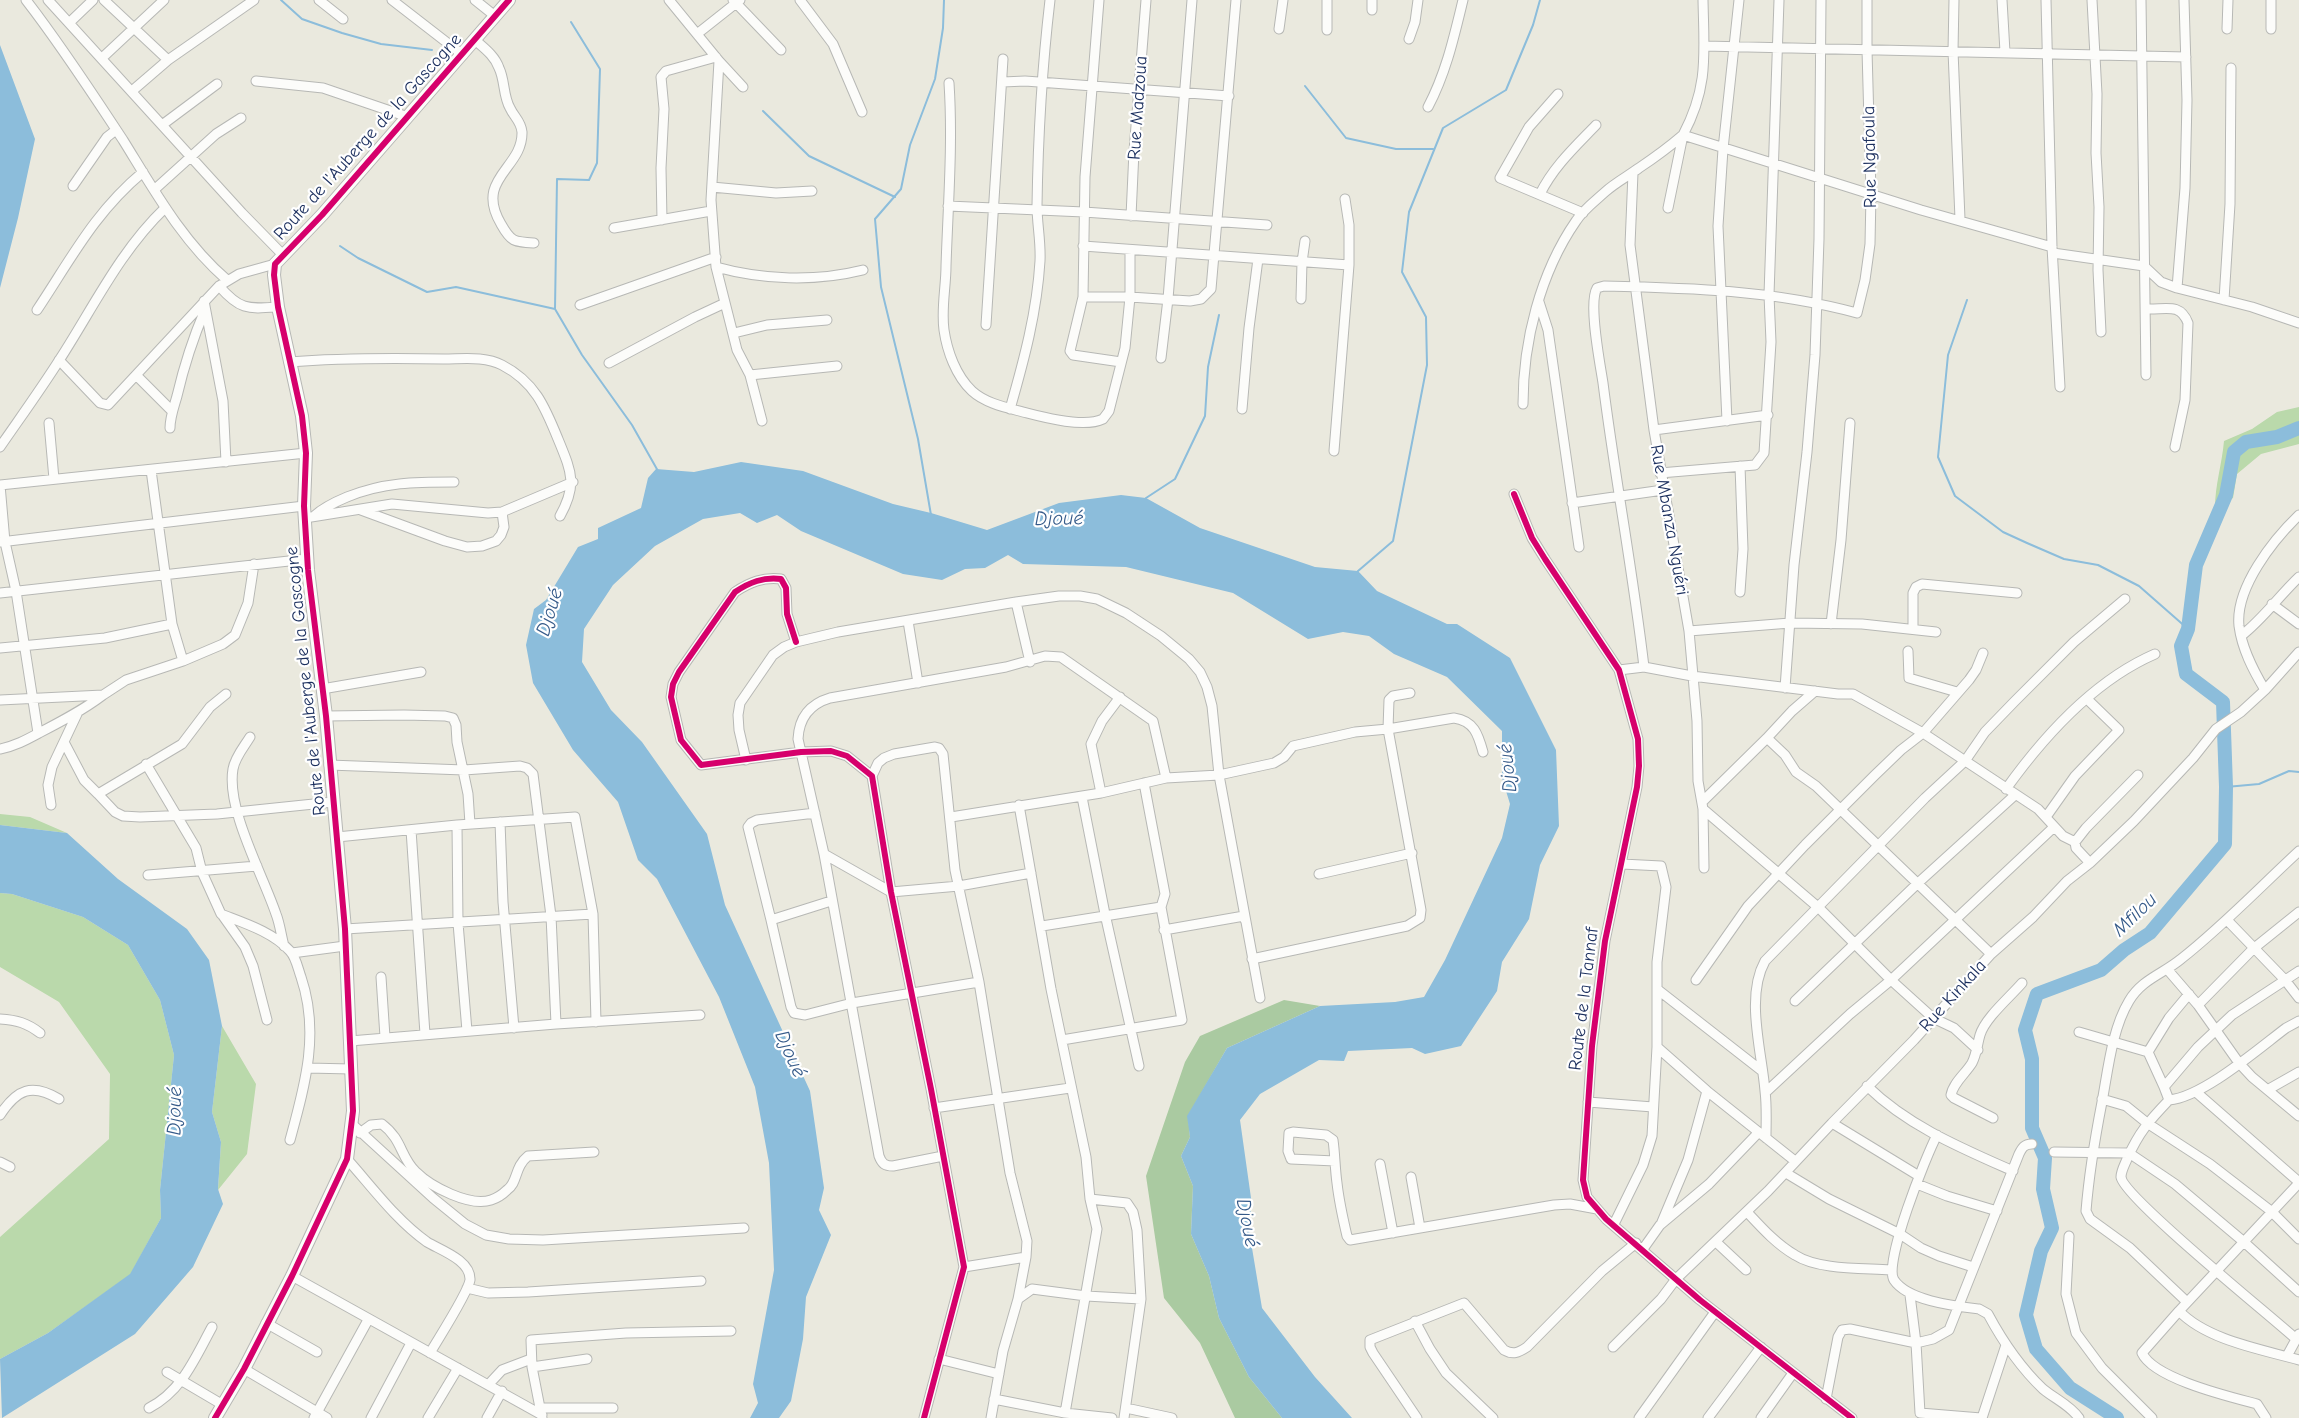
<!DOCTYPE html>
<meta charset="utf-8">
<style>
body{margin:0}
canvas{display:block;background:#eae9de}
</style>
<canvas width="2299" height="1418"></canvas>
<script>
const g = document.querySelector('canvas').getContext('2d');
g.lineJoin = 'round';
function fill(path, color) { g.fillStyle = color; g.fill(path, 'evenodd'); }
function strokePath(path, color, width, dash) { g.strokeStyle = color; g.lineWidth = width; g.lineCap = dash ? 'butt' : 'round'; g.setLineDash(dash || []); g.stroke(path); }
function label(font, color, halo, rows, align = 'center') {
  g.font = font + ' "Comic Neue",sans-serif'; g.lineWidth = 4.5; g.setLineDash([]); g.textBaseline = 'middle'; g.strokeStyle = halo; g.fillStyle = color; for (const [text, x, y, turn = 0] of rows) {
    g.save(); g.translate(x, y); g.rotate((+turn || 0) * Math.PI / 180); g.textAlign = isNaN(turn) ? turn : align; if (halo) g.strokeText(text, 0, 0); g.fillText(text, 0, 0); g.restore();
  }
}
fill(new Path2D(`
 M2299,407V444L2261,454L2237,474L2233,498L2215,508C2215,485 2222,464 2224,441L2252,429L2277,412Z
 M0,814L30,817L67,833L0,825Z
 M0,893L12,894L83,917L128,945L160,1000L174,1055L160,1190L161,1218L130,1275L48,1333L0,1359V1237L109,1139L110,1074L59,1002L0,967Z
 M222,1026L256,1084L247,1154L218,1190L221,1142L212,1112Z`), '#bad9ab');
fill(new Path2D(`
 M1284,1000L1320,1006L1227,1048L1188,1116L1190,1137L1181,1156L1193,1186L1191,1234L1209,1276L1219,1318L1249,1377L1282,1418H1235L1200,1343L1164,1298L1146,1176L1185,1062L1200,1036Z`), '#aacaa1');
fill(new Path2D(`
 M0,45L35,139L18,218L0,288Z
 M741,462L803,471L893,504L931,513L987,530L1059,503L1121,495L1146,498L1200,528L1315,567L1358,571L1377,591L1447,624H1457L1510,658L1556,750L1559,826L1540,865L1529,919L1502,962L1497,991L1461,1046L1425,1054L1412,1048L1348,1051L1344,1061L1319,1060L1260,1094L1240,1120L1252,1205L1248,1224L1262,1308L1315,1377L1352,1418H1282L1249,1377L1219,1318L1209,1276L1191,1234L1193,1186L1181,1156L1190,1137L1187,1116L1227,1048L1320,1006L1395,1002L1424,997L1445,960L1502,838L1510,804L1502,778V731L1447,677L1394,654L1369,636L1343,632L1308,639L1233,593L1126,567L1023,564L1008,555L985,568L965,569L942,580L903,574L801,531L777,515L757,523L740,513L703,519L655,546L613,585L584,629L582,662L611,710L642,742L707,834L725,905L810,1091L824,1188L819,1210L831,1235L806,1297L803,1339L791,1401L779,1418H750L758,1403L753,1384L774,1270L769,1163L755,1087L719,997L657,879L638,860L618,802L573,750L533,683L526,645L534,609L546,600L578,547L598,539V528L641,508L648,478L656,469L694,472Z
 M0,825L67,833L118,879L187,929L209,960L222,1026L212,1112L221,1142L218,1189L223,1204L193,1267L135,1334L2,1418L0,1359L48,1333L130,1274L161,1218L160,1190L174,1055L160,1000L128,945L83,917L12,894L0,893Z`), '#8cbddb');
strokePath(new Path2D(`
 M281,0L302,19L342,33L381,44L432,50
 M571,22L600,69L597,163L589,180L557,179L555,309L582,355L632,425L658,471
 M1305,86L1346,138L1396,149H1433
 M763,111L809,156L895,197
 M340,246L358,258L427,292L456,287L555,309
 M1967,300L1948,355L1938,457L1955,496L2003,532L2027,543L2064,559L2098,565L2139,586L2188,629
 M1146,498L1175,479L1205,416L1208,367L1219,315
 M931,515L918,439L881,287L875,219L901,189L910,145L935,79L943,28L944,0
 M1358,571L1393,541L1427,365L1426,317L1402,272L1409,212L1443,128L1506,90L1533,25L1540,0
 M2226,787L2259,784L2289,771L2299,772`), '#8cbddb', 2);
strokePath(new Path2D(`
 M2117,1418L2070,1388L2036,1349L2026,1315L2041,1251L2052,1228L2043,1189L2045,1158L2032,1128V1059L2025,1030L2037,994L2101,970L2124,950L2150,933L2225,844L2226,787L2223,702L2186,674L2181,646L2188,629L2196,565L2226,495L2234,452L2246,442L2277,437L2299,428`), '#8cbddb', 14);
const street = new Path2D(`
 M26,0C61,45 92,93 123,140C154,190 182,241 227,280
 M48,0L242,213L283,255
 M104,0L168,60
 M319,0L343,19
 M392,0L463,55
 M475,0L495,16
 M669,0L719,61L711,200L716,267L737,350L750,375L762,421
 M733,0L781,50
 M800,0L833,44L862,112
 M1099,0L1085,177L1083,297L1070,351L1073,355L1121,362
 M1954,0L1953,51L1960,219
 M2002,0L2005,52
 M2046,0L2052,247L2060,387
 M2092,0L2097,94L2096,153L2099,207L2098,270L2101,332
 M2141,0L2146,375
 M2271,0V29
 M1372,10V0
 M69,23L93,0
 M1279,29L1283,0
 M2227,29L2228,0
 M1327,30V0
 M697,34L740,0
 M1409,39L1415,22L1418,0
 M475,40C484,48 495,56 499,68C505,80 503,96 510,108C514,117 521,121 522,132C523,169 474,178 501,224C511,242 514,242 534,243
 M1704,46L2186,57
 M102,58L164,0
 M719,61L743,87
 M256,81L323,88L408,117
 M1003,82L1025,81L1229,96
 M949,83C953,144 948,205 946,266C946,287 941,309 944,330C947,351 956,376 972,391C986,404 1009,408 1027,413C1046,418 1085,428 1103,419L1109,411L1125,348L1130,297V250
 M132,91L168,60L254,0
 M1558,94L1529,127L1500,178L1583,213
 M1428,107C1446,73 1454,37 1463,0
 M162,125L217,84
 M1633,173L1630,245L1654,430L1689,631L1697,721L1698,781L1703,809L1704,868
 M73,186L107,137L116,130
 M712,187L776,193L812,191
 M154,190L216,134L241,118
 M1540,194C1554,166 1575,147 1596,125
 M948,206L1084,212L1267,225
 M1668,208L1683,135L1921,210L2052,247
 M1131,216L1134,151L1146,0
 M662,220L661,168L664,109L661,77L666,71L716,57
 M614,228L711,211
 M1083,246L1349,265
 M2053,253L2144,266L2161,282L2177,288L2252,307L2299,323
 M716,267C763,280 815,282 863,270
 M219,286C240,310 247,309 278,307
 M2177,288L2185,188L2187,100L2184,0
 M1083,297H1130L1190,301L1201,299L1211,289L1236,0
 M1301,299L1302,262L1305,241
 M2224,300L2230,204L2231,68
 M204,301L223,401L226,462
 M1539,302L1548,330L1579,547
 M580,305L716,257
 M2146,309C2165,310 2180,302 2188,323L2185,400L2175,447
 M37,310C71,259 94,213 143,172
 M986,325L1003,59
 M734,333L767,325L827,320
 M1161,358L1168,299L1192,0
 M59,360L100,403L108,405L219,286L239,274L275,264
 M289,362C340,358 392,358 444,359C463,359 485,356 502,365C535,382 545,407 558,439C571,471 578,484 560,516
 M609,363L695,317L725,303
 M136,375L172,411
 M750,375L837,366
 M1523,404C1523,342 1540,273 1576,221C1583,210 1595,201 1605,192C1615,183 1628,176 1639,168C1654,158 1669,147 1683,135C1709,86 1704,54 1703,0
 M1010,409C1024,360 1037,312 1040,261C1041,242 1037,224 1037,206C1038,138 1042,68 1050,0
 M1242,409L1249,328L1258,259
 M1727,421L1718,226L1723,149L1739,0
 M49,423L54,479
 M170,428C170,417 174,407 177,396C184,366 193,338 205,310
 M1654,430L1768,415
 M0,447C20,418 41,389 60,359C93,308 120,251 165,208
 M1334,451L1349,265V225L1345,199
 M151,470L172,624L183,661
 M1660,473L1755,465L1764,453L1771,342L1769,295L1779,0
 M0,485L306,453
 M0,485L5,542L16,591L38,733
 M1514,494L1532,538L1545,559L1619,670L1638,739L1639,766L1637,787L1605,941L1592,1046L1583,1180L1587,1197L1606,1219L1700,1300L1852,1418
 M1572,503L1663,490
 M361,510L445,541L467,547L482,546L496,541L501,535L504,527L502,512
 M314,516C324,507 335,502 347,497C384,482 415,482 454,482
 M305,518L392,504L488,513L502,512L573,482
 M0,542L304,506
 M1740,592L1743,549L1740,466
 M0,593L307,559
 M1016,602L1030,662
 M2272,604L2299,624
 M908,621L918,683
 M1831,624L1841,540L1850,423
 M1913,629V593L1916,587L1922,584L2017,593
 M1689,631L1790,623L1862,624L1936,632
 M2241,636C2263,619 2279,596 2299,577
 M796,642L787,614L786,588L781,579C763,577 750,582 735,592L679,672L673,684L671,697L681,740L701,765L801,752L831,751L847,756L872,776L891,892L931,1089L964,1267L924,1418
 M0,648L105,638L172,624
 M1908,651L1909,678L1957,692
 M1644,667C1633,572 1615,478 1603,383C1600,363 1588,303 1597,288L1604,286C1691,288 1772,290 1857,313L1865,280L1870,244L1871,194L1867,50V0
 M1619,670L1644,667L1692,676L1838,694H1853L1923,733L2038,809L2063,836L2075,842L2076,848L2090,863
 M1785,688L1794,565L1807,452L1815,355L1819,239L1821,0
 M322,689L421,672
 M2265,690C2253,670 2242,649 2239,626C2235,588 2273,540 2299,515
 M1815,691L1792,711L1767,738L1785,755L1796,772L1816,786L1991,954
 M0,700L103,695L126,680L183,661L223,644L235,635L248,603L254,564
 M326,716L404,715L445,716L453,718L456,725L457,742L468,794L470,824
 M250,737C244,747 235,757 233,769C226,809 263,875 276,914C280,924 281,935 284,946
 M64,742L84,780L98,794L182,744L210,707L226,694
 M0,749C15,746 26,740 39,733C62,721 83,710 103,695
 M746,760L739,730L738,715L740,703L773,655L784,647L796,642L838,632L1016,602L1059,596H1080L1097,599L1126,613L1161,636L1189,659L1200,672L1207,687L1212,706L1219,775L1260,998
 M146,764L196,848L202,872L221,914C244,923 273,932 290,951C296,957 298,969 301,977C320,1033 305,1085 290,1140
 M329,765L464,770L520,766L527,768L533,774L551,916L556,1024
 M872,776L878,763L884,758L894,754L935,747L939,748L943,754L955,870L979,982L1010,1173L1027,1241L1026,1257L1018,1299L1003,1351L991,1418
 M2006,789C2044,736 2095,680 2155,654
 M1101,793L1091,744L1102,721L1120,697
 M98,794L115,812L123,816L140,817L217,814L333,802
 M1082,797L1105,914L1139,1066
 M1702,802L1767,738
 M51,805L48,785L52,767L77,714
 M1019,805L1051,989L1086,1157L1090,1199L1097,1229L1065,1413
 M1703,809L1819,908L1891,980L1933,1018L1954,1028L1978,1050
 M951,817L1101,793L1166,778L1219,775L1274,763L1284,757L1293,746L1355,732L1388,729L1454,718C1474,721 1478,734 1483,752
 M2046,817L2075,776L2119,730L2087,699
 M500,822L503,902L514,1028
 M457,825L458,923L467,1031
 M411,830L425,1034
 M337,837L457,825L575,817L593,914L596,1022
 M2075,842L2086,828L2138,775
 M824,854L891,892L959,886L1031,873
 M1622,864L1661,866L1666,887L1657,962V1047L1707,1091L1795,1161
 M1319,874L1412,853
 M148,875L257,866
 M831,901L771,920L791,1007L794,1013L805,1015L852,1003L979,982
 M223,916L245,947L253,966L267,1020
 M771,920L748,827L751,823L757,820L815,813
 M2227,920L2285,980L2299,998
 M1042,926L1161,907
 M345,929L593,914
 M1164,930L1244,916L1245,920
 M292,953L345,946
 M1252,959L1407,926L1420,918L1421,910L1388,729L1389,700L1393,696L1410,693
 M2167,969L2198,1005L2239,1063L2252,1077L2299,1116
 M381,977L385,1037
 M1696,980L1748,906L1805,845L1875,775L1901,750L1923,733L1969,680L1976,670L1983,653
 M1657,989L1762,1071
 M1795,1001L1918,883L2015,795
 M2198,1005L2253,949L2299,912
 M0,1019C17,1020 27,1023 40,1033
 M2079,1032L2148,1052L2164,1087
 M1062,1040L1182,1020L1161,907L1165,894L1144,783
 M350,1041L556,1024L700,1015
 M2148,1052L2169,1018L2189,994
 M308,1068L351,1069
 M1867,1086C1908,1126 1961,1148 2013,1171
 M2269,1089L2299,1072
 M1766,1092L1850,1014L1891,980L2054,827
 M2196,1092L2299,1182
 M2102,1099L2126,1106L2147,1123L2210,1164L2271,1211L2299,1239
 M2169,1100L2164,1087L2198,1047L2232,1015L2299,971
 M1588,1102L1653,1107
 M934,1108L1070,1088
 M0,1115C17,1089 32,1083 59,1099
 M1993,1118L1954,1098L1951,1095C1953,1083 1966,1073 1972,1063C1977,1053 1977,1045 1980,1035C1985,1018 2010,997 2022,983
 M1832,1123L1919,1176
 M352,1124L433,1198L465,1224L486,1235L509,1239L543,1240L744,1228
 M360,1133L371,1125L382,1124C403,1140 400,1157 416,1172C431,1187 470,1207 491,1200C497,1198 503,1194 507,1190C518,1183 514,1167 528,1156L594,1152
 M1937,1135C1926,1156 1883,1263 1894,1280C1908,1301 1955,1306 1979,1309L1988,1314C2003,1342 2020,1367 2043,1389C2055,1399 2070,1405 2079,1418
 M1766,1138C1766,1123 1767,1107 1765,1091C1762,1052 1745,997 1765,961L1925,798L1965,761L1985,732L2014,702L2074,642L2125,599
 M2054,1152L2129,1153L2175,1184L2244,1242L2299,1292
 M943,1156L893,1166C885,1166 882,1164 879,1156L824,854L798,739C799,718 810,704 830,698L1006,667L1045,656L1061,657L1153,721L1166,778
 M347,1159C372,1187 396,1220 427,1242C440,1250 471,1260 470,1280C468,1293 438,1339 430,1353
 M1335,1161L1291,1159L1288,1151L1289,1133L1293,1132L1326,1135L1333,1140C1335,1154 1335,1169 1337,1183C1339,1201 1343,1219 1347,1236L1350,1240L1554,1205L1570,1204L1597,1209
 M0,1162L10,1167
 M1380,1164L1393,1233
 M1786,1173L1829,1199L1900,1234L1921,1248L1939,1256L1973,1267
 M1411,1177L1420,1228
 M1917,1184L1947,1196L1997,1211
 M1090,1199L1127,1203L1133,1212L1137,1230L1141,1299L1124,1418
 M1747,1212C1761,1227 1776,1244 1795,1255C1818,1270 1863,1268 1890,1270
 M1662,1222L1688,1160L1707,1091
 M1614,1224L1643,1165L1652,1136L1657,1047
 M2069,1236L2066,1294L2076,1333L2102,1368L2152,1418
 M1716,1242L1746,1270
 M1643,1249L1660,1225L1709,1184L1758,1133
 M964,1267L1026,1257
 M292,1276L542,1415
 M467,1288L488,1293L528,1292L701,1281
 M1910,1295L1916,1343L1933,1339L1949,1330L2019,1154C2022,1148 2024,1144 2032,1144
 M1018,1299L1032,1289L1086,1296L1141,1299
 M2187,1302L2130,1248L2090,1219L2086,1211C2089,1174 2095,1138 2102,1102C2108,1070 2112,1029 2129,1001C2142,979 2163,974 2181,959C2223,926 2260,887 2299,851
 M2179,1311C2207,1340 2260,1349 2299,1360
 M1415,1321L1430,1349L1446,1373L1493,1418
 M266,1323L317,1352
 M2296,1339C2272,1317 2123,1197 2121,1177C2121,1171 2125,1164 2127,1159C2139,1132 2149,1121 2169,1100C2203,1097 2258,1049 2286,1028L2299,1021
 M1613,1347L1661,1299L1676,1279L1768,1191L1832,1123L1914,1040L1991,954L2033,917L2067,881L2090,863L2134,821L2193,758L2216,729L2241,712L2265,690L2299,652
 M2287,1356L2299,1334
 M939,1359L999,1374
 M532,1367L587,1359
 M244,1369L327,1418
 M167,1372L223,1405
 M489,1384L502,1370L531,1359
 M994,1399L1065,1413L1112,1418
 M1826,1399L1838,1337L1842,1330L1850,1329L1916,1343L1920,1413L1981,1418
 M149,1408C182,1391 195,1358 212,1327
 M540,1408H613
 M1126,1408L1172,1418
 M314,1418L368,1320
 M371,1418L411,1343
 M428,1418L458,1368
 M487,1418L502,1391
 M542,1418L532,1367L531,1340L626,1333L731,1331
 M1417,1418L1373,1353L1370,1347V1340L1464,1303L1504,1350C1513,1355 1518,1353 1527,1347L1602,1271L1636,1243
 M1639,1418L1715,1312
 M1708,1418L1761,1347
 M1761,1418L1793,1373
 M1982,1418L2006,1345
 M2266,1418L2257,1404C2231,1397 2154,1379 2142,1353L2179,1311L2299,1183`);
const secondary = new Path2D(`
 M215,1418L244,1369L292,1276L347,1159L353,1111L345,929L326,716L308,570L304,506L306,453L302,416L278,307L274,275L275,264L322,215L509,0`);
strokePath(street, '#b7b8b5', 11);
strokePath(secondary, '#b7b8b5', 14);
strokePath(street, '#fcfcfa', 9);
strokePath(secondary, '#fcfcfa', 12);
strokePath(new Path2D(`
 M1514,494L1532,538L1545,559L1619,670L1638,739L1639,766L1637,787L1605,941L1592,1046L1583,1180L1587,1197L1606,1219L1700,1300L1852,1418
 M796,642L787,614L786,588L781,579C763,577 750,582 735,592L679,672L673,684L671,697L681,740L701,765L801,752L831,751L847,756L872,776L891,892L931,1089L964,1267L924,1418
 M215,1418L244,1369L292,1276L347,1159L353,1111L345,929L326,716L308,570L304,506L306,453L302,416L278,307L274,275L275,264L322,215L509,0`), '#d6006c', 6);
label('18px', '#1b2f5e', '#fff', [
 ["Rue Madzoua",1138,108,-86],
 ["Route de l'Auberge de la Gascogne",368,137,-48],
 ["Rue Ngafoula",1870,157,-91],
 ["Rue Mbanza Nguéri",1669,520,80],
 ["Route de l'Auberge de la Gascogne",306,681,-96],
 ["Rue Kinkala",1953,996,-48],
 ["Route de la Tannaf",1584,999,-83]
]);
label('italic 20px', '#355a89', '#fff', [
 ["Djoué",1059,519,-1],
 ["Djoué",550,612,-73],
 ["Djoué",1508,768,-96],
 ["Mfilou",2135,915,-44],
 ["Djoué",790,1054,66],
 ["Djoué",175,1111,-89],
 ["Djoué",1247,1223,79]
]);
</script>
